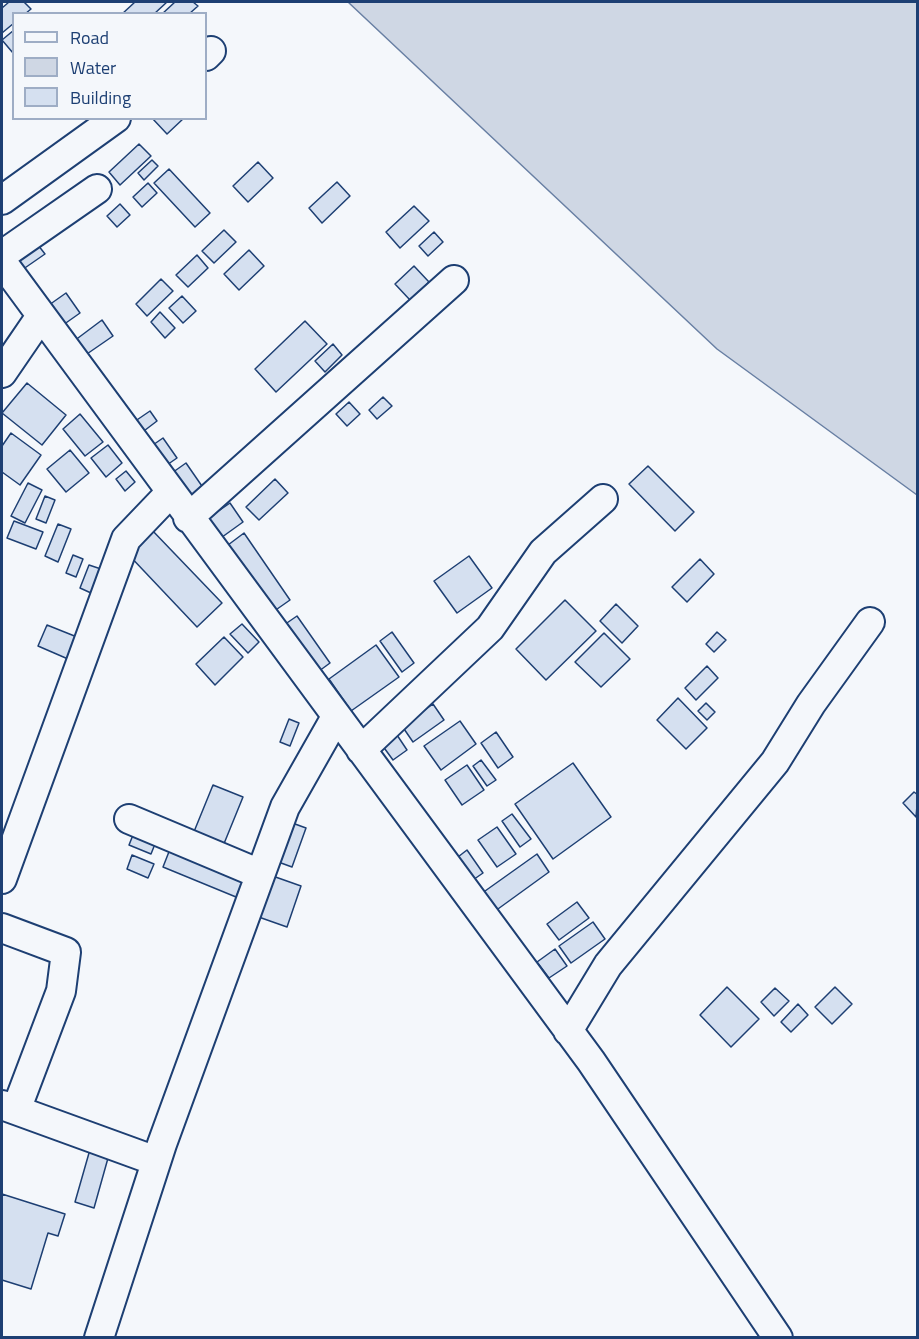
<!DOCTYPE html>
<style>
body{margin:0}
#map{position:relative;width:919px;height:1339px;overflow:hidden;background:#f4f7fb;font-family:"Titillium Web",sans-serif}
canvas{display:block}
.frame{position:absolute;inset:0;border:3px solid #1d3f73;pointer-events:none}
.legend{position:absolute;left:12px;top:12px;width:195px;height:108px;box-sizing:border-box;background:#f4f7fb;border:2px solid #9eadc5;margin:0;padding:8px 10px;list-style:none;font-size:18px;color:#1d3f73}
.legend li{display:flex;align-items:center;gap:12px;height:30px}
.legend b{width:30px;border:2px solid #9eadc5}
</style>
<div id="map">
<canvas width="919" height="1339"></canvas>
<div class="frame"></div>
<ul class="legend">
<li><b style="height:8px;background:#f4f7fb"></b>Road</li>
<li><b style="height:16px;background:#cfd7e4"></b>Water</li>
<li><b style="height:16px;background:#d5e0f0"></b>Building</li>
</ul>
</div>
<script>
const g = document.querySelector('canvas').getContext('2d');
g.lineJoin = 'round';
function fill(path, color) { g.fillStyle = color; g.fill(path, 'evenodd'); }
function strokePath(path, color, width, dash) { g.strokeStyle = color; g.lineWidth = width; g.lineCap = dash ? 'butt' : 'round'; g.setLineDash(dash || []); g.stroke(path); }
const water = new Path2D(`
 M348,2H917V495L717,349Z`);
fill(water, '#cfd7e4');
strokePath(water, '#687fa3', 1.5);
const building = new Path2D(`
 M9,2H24L31,9L25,14H14V23L2,33V8Z
 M135,2H167L154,14H122Z
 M175,2H193L198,6L189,14H162Z
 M14,30V53H13L2,40Z
 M152,118H184L167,134Z
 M139,144L151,156L120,185L109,172Z
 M152,160L158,166L144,180L138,173Z
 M258,162L273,178L248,202L233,186Z
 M169,169L210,213L195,227L154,183Z
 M337,182L350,196L322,223L309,208Z
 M148,183L157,193L142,207L133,197Z
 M120,204L130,215L117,227L107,216Z
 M414,206L429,221L400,248L386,232Z
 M224,230L236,242L214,263L202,251Z
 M434,232L443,242L428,256L419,246Z
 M38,245L45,254L19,272L12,263Z
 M249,250L264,266L239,290L224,274Z
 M197,255L208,268L188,287L176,275Z
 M414,266L429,282L410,300L395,284Z
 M161,279L173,291L147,316L136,304Z
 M66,293L80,313L63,325L49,305Z
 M182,296L196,311L183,323L169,308Z
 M160,312L175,328L165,338L151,322Z
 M102,320L113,336L84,356L74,341Z
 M305,321L327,344L276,392L255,369Z
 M333,344L342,355L325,372L315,361Z
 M27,383L66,415L42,445L2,413Z
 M383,397L392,406L377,419L369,410Z
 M349,402L360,414L347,426L336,414Z
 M150,411L157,421L136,437L128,426Z
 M80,414L103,442L85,456L63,429Z
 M11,433L41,455L20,485L2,472V446Z
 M163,438L177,458L164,467L150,447Z
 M108,445L122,463L106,477L91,458Z
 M70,450L89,473L66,492L47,469Z
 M186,463L204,489L188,501L169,475Z
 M648,466L694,512L675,531L629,484Z
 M126,471L135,482L125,491L116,479Z
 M275,479L288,493L259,520L246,507Z
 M28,483L42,490L25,523L11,516Z
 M45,496L55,500L46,523L36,519Z
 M230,503L243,522L218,540L204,521Z
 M14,521L43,532L36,549L7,538Z
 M58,524L71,529L58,562L45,556Z
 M150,528L222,603L197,627L126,552Z
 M244,533L290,600L270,614L224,548Z
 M73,555L83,559L76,577L66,573Z
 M469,556L492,588L457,613L434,581Z
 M700,559L714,574L687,602L672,587Z
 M89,565L101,569L91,593L80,588Z
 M565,600L596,631L546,680L516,649Z
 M616,604L638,626L622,643L600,621Z
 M297,616L330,663L315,674L281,627Z
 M242,624L259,642L248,653L230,634Z
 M47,625L77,637L68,659L38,646Z
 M392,632L414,663L402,672L380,641Z
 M717,632L726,640L714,652L706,644Z
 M604,633L630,659L601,687L575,662Z
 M224,637L243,657L215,685L196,664Z
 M376,645L399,677L351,711L329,679Z
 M707,666L718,678L696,700L685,688Z
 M678,698L707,728L686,749L657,720Z
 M706,703L715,712L707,720L698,711Z
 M433,704L444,720L413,742L402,726Z
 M289,719L299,723L290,746L280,742Z
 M460,721L476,744L441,770L424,746Z
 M496,732L513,757L498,768L481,743Z
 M397,735L407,750L393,760L382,745Z
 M481,760L496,780L487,786L473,766Z
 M573,763L611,817L553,859L515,804Z
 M467,765L484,790L462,805L445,780Z
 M213,785L243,797L221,851L191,839Z
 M914,792L918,795L916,817L903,803Z
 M512,814L531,839L520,847L502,821Z
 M284,820L306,828L292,867L270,859Z
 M137,825L159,834L151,854L129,845Z
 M497,827L516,854L497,867L478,840Z
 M172,844L246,874L236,897L163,867Z
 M467,850L483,873L470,882L454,860Z
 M537,854L549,872L491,914L478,896Z
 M132,855L154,864L148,878L127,869Z
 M267,874L301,886L287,927L253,915Z
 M577,902L589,918L559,940L547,924Z
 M593,922L605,939L571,963L559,946Z
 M555,949L567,966L549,978L537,962Z
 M727,987L759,1019L731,1047L700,1015Z
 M835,987L852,1004L832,1024L815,1007Z
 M775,988L789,1001L774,1016L761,1002Z
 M798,1004L808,1015L791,1032L781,1022Z
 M91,1146L110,1151L94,1208L75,1202Z
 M2,1194L65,1214L58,1236L48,1233L31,1289L2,1280Z`);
fill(building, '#d5e0f0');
strokePath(building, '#1d3f73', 1.5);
const minor = new Path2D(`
 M206,56L211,51
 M2,200L116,118
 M2,255L97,189
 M2,262L591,1061L778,1338
 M2,373L41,316
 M188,518L454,280
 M361,750L490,628L543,552L603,499
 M129,819L260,874
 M2,879L126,539L170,493
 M2,928L66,952L61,991L16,1110
 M568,1031L608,965L775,762L811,704L870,622
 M2,1105L156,1161
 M99,1338L162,1144L285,807L336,717`);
strokePath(minor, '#1d3f73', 32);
strokePath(minor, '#f4f7fb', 28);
</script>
